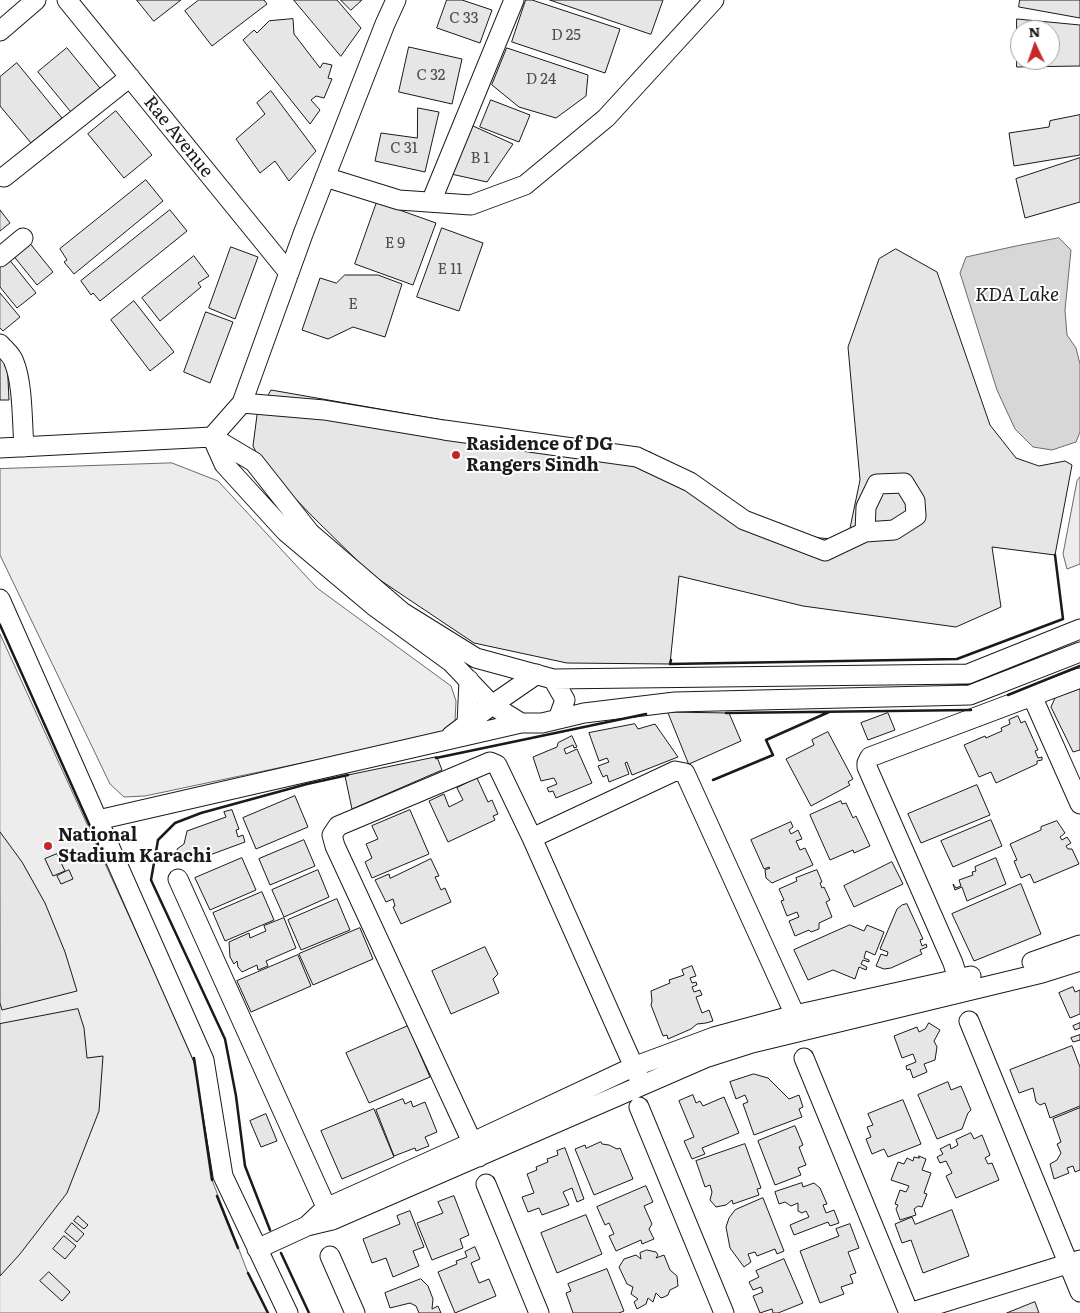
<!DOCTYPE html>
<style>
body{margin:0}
#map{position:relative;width:1080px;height:1313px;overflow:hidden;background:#fff;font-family:Literata,serif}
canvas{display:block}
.north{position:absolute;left:1010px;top:20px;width:50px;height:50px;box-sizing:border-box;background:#fff;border:1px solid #a3a3a3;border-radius:50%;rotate:357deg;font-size:14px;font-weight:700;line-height:20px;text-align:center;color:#1a1a1a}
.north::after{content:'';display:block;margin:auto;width:18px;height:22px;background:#c62828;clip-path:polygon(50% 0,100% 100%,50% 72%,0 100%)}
</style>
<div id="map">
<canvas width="1080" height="1313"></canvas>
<div class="north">N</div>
</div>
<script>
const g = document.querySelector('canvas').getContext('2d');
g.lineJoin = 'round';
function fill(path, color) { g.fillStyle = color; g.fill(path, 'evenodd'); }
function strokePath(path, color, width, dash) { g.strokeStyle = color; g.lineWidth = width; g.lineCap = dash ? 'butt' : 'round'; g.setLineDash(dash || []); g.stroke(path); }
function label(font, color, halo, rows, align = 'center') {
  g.font = font + ' Literata,serif'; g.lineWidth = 4; g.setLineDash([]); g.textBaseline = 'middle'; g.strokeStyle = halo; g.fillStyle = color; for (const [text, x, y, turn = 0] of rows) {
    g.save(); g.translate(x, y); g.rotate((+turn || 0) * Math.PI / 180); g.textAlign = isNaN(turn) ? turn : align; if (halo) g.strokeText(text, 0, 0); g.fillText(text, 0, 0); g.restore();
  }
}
const built = new Path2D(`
 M172,463L218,481L317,588L451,686L456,701L455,721L444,733L145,796L124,797L110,784L0,555V469Z
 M1080,477V564L1067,569L1063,554L1077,481Z
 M0,634L194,1058L212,1180L248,1273L268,1313H0Z`);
fill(built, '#ededed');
strokePath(built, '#6a6a6a', 1);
const water = new Path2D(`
 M1059,238L1071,250L1065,310L1067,335L1076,348L1080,364V432L1076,442L1052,450L1033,447L1015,429L997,390L960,273L966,257L1016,246Z`);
fill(water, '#d7d7d7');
strokePath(water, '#6a6a6a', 1);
const building = new Path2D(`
 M137,0H181L154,21Z
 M199,0H264L267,4L212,46L185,11Z
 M294,0H337L361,28L341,56Z
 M341,0H362L351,10Z
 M447,0H462L492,10L480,43L437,28Z
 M526,0H532L620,29L605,73L512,42Z
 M550,0H663L651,34Z
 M1020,0H1080V18L1019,7Z
 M293,19L294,34L320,68L323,63L332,65L328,78L332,79L324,98L316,96L311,100L320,110L310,124L243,40L254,30L257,33L269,21Z
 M1017,19L1080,25V66L1017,67ZM1020,30H1050V60H1020Z
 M409,47L462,59L452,104L399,92Z
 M67,48L104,93L75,117L38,72Z
 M507,48L588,75L586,96L556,118L519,107L492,85Z
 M17,63L62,118L31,143L0,106V77Z
 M271,91L316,151L289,181L275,161L260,173L236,139L265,114L257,103Z
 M491,100L530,115L519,142L480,127Z
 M418,108L439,112L425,172L375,161L381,133L417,138Z
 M116,111L152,155L124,178L88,134Z
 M1080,115V155L1014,166L1009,133L1049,127L1050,121Z
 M473,126L513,144L487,182L451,174Z
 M1080,158V202L1025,218L1016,179Z
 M146,180L163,201L74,274L64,262L67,260L60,249Z
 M377,202L436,223L413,285L355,264Z
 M0,210L10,223L0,231Z
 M170,210L187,231L100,301L93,293L91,295L81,281Z
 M442,228L483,243L459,311L417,297Z
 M28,241L53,272L37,285L12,254Z
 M231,247L258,257L235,319L209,308Z
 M896,249L937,272L990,425L1016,458L1039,466L1065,461L1072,465L1055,555L992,547L1001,607L956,627L803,606L679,576L670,664L567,663L474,643L371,574L314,518L262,464L253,446L257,415L271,390L494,429L650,452L752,517L792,533L820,538L836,539L849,533L860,480L848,347L879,259Z
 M194,256L209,276L198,283L201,287L160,321L142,298Z
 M8,258L36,293L17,308L0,287V265Z
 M345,275H378L402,284L385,337L353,327L328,339L302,330L320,278L336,283Z
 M0,293L20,317L3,331L0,328Z
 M134,301L174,352L150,371L111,320Z
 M206,312L233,322L210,383L184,372Z
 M7,358L9,400H0V359Z
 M1080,689V750L1073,752L1051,707L1055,698Z
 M668,712L729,713L741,741L689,764Z
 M888,713L895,730L868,740L861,723Z
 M1018,716L1021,723L1025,721L1038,750L1035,751L1038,758L1042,757V760L1037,761V764L996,783L991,772L979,777L964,745L985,736L986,738L1002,731L1001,728L1010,724L1009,720Z
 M635,724L638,729L655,724L678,757L632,775L627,762L625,763L629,774L609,782L607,775L603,777L598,766L609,762L607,758L599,761L589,733Z
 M828,732L853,779L848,782L850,785L811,806L786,759L814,745L812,740Z
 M572,736L577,747L574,748L573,745L564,749L566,754L577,749L592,783L556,798L553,791L549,792L547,788L557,784L554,778L541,781L533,757L557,747L558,743Z
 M437,757L442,770L352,809L345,776Z
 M477,778L488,802L492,800L498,814L493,816L495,820L448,842L429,801L444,794L449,807L463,800L457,788Z
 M977,785L990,815L921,843L908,814Z
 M295,796L308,827L256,849L243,818Z
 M841,801L842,804L846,803L853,818L856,816L870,846L854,853L853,850L830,860L810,815Z
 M232,810L239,829L236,830L238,837L243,835L245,842L188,863L186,859L181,861L177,849L184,844L187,831L226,817L224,812Z
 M410,810L429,854L372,878L365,862L372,858L366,844L378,839L372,826Z
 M991,820L1002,846L953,867L941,841Z
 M1057,821L1065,833L1060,837L1062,840L1067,837L1071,843L1066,846L1068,849H1072L1079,864L1034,883L1030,874L1021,878L1014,861L1017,860L1010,844L1041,830V827Z
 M791,822L793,827L789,830L791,834L798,830L802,839L796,841L800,850L805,848L813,865L772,883L766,878L765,870L770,868L769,867L764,869L751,840Z
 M0,832L22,862L45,903L65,952L77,991L2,1010L0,1003Z
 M304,840L315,866L270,885L259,859Z
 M57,854L65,871L53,876L45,859Z
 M242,858L256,890L210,910L195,878Z
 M996,858L1006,884L967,901L962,887L955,890L953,884L956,888L961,886L959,880L973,875L972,872L976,871L975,867Z
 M431,859L439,876L435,877L441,890L445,888L451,902L401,924L393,907L395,906L393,899L386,902L375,880L389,874L390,878Z
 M892,862L903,884L854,907L844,886Z
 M69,870L73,879L61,884L57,876Z
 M318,870L329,897L284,917L272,890Z
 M817,870L822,882L820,883L822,888L824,887L830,900L826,902L832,917L819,923V929L811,932L809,930L795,936L789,921L799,917L797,912L787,916L781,901L784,900L779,889L797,881L796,878Z
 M1021,884L1041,934L974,961L952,914Z
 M262,892L274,920L225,941L213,913Z
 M337,899L350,930L301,950L288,920Z
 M907,904L923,939L920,940L922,946L926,944L927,947L920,950L922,954L891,968L884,969L876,966L881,954L887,956L888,952L880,949L897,909L902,905Z
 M284,918L296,948L266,961L268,966L258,970L257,965L242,972L238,967L237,961L234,964L230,957L229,942L249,933L250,938L266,931L264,926Z
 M850,925L864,931L867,925L884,932L875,955L866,951L864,958L869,960V962L863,960L861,964L867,967L866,970L859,967L855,979L833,970L808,980L794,950Z
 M360,928L373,959L313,985L299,954Z
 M485,947L498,974L493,979L499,993L451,1014L432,971Z
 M298,955L311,986L251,1012L237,981Z
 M692,966L696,976L690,978L692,983L696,982L697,985L692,987L694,992L700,990L702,995L696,997L702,1013L709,1010L713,1021L706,1023L697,1024L691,1029L668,1039L667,1035L663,1036L651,1005L652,1001L651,991L670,983L669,980L684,975L682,970Z
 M1073,987L1075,992L1080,990V1014L1070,1018L1059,993Z
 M78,1009L84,1028L87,1058L103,1056L99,1111L67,1193L20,1254L0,1276V1024Z
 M929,1023L940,1030L934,1041L937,1047L935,1060L924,1064L927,1072L913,1078L910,1069L907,1070L906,1066L916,1062L913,1054L902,1058L894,1036L917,1027L919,1032L925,1029Z
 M1080,1023V1028L1075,1030L1073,1026Z
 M408,1026L430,1077L369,1103L346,1053Z
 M1080,1035V1040L1073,1042L1071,1038Z
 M1072,1046L1080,1067V1106L1050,1118L1045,1103L1040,1105L1036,1102L1033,1088L1019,1093L1010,1070Z
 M754,1074L768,1078L789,1099L799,1095L803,1107L799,1109L802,1117L754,1135L743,1104L748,1102L745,1095L736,1099L730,1082Z
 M948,1082L951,1090L961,1086L971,1110L968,1113L962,1129L937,1139L918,1095Z
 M693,1095L696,1103L700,1101L703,1106L724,1097L739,1133L702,1148L705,1154L692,1159L684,1141L694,1137L679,1101Z
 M403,1099L405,1104L411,1101L413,1107L425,1102L437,1132L425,1137L429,1146L416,1151L415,1148L394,1156L376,1110Z
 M903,1100L921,1144L888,1157L884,1149L872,1154L866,1139L871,1137L867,1127L873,1125L868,1114Z
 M1080,1108V1170L1075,1172L1073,1166L1067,1168L1069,1173L1054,1179L1050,1164L1057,1160L1061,1153L1057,1144L1061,1142L1053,1119Z
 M374,1109L394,1157L342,1179L321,1131Z
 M266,1114L277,1141L261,1147L250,1121Z
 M795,1126L803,1145L799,1147L806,1165L798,1168L801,1175L775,1185L758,1141Z
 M971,1133L974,1139L982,1135L990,1155L985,1158L988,1164L992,1163L999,1180L956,1198L946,1176L952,1173L946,1161L940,1163L937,1157L943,1154L940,1149L950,1144L951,1149L958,1145L956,1140Z
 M601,1142L602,1144L609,1145L617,1149L620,1148L633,1179L594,1195L575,1149L585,1145L586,1148Z
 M745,1144L761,1188L757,1189L759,1195L733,1204L732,1200L726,1205L716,1207L710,1200L712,1192L710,1185L705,1187L696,1161Z
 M565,1148L584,1199L577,1202L572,1188L563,1192L569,1205L542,1215L539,1208L528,1212L522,1197L534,1193L527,1174L537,1170L536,1167L548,1162L547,1159L558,1155L557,1151Z
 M919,1156L926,1159L922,1170L931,1173L924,1193L927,1194L922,1207L918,1206L914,1209L916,1215L900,1220L896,1209L898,1205L895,1204L900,1190L906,1192L909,1186L891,1180L898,1162L904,1164L907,1158L913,1161L914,1157L919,1158Z
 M802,1183L803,1187L814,1183L820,1188L827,1204L823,1205L826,1213L834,1210L839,1223L830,1226L828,1222L794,1235L790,1225L809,1217L806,1211L802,1213L798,1211V1203L791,1206L785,1202L779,1204L775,1192Z
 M646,1186L653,1202L644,1206L652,1224L649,1229L654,1239L642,1244L641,1240L616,1251L609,1236L614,1234L609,1223L605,1225L597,1207Z
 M454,1196L469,1235L460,1239L463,1248L432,1260L417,1223L443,1213L438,1202Z
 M763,1198L784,1251L777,1254L775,1249L757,1256L755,1252L748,1254L751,1262L744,1267L730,1248L726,1227L729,1218L735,1210Z
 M952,1210L969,1256L923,1273L911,1240L902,1243L895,1224L912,1217L915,1224Z
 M410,1211L424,1247L413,1251L419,1266L393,1277L386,1258L372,1263L363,1239L400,1224L397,1216Z
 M586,1215L602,1254L557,1273L541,1233Z
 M78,1216L88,1225L84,1229L74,1221Z
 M72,1223L84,1234L77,1242L65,1232Z
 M850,1224L859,1248L848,1252L856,1273L850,1275L853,1283L841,1287L844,1294L820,1303L800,1251L839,1236L836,1229Z
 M64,1236L76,1246L65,1259L53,1249Z
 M475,1247L480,1259L471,1263L479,1283L489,1279L496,1296L455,1313L438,1272L457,1264L456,1261L467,1257L465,1252Z
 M647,1250L656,1252L658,1255L656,1258L664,1255L670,1270L677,1276L678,1286L670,1290L668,1295L664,1297L661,1298L656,1293L653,1302L648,1298L646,1304L637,1309L634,1302L638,1299L631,1294L633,1287L627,1284L619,1267L624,1259L636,1255L641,1259L640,1253Z
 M784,1259L803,1303L778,1313H773L772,1309L760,1313L753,1296L763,1292L761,1287L753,1290L749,1282L759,1277L756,1271Z
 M607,1269L624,1311L619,1313H573L566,1293L571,1291L568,1284Z
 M49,1272L70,1292L62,1301L40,1281Z
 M421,1279L428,1286L433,1299L432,1309L438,1306L441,1313H419L416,1306L410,1303L390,1308L385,1293Z
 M1035,1302L1039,1313H1007Z`);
fill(building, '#e6e6e6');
strokePath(building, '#1a1a1a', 1);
const minor = new Path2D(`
 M67,0L289,273
 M0,31L36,0
 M4,177L130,77
 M325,177L399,200L471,205L525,185L606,118L714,0
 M431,202L514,0
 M0,257L23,238
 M0,344C5,350 12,355 14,362C23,383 22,423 24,447
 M242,403L324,410L444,430L637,457L690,482L744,520L825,551L865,532L894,530L916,516L915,501L904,483L877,484L866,507L865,532
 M212,437L224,464L286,532L374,606L451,662L492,705L521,723H542L584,713L675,702L970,695L1080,652
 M212,437L242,403L303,234L385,24L396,0
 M0,448L212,437L254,462L310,533L402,612L476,658L553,679L968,674L1080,629
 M0,599L204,1060L223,1176L288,1313
 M553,679L565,700L558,719
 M1032,696L1080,804
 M467,724L469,680
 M451,736L492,705L537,674
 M98,820L521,723
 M532,838L675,771L685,773L800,1026
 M178,879L332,1220
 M1032,962L1080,945
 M961,990L953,963L867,767V763L870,757L1080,678
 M969,1021L1080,1292
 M804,1058L909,1313
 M639,1107L724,1313
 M479,1157L335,846L332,835L338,826L490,762L497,765L532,838L642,1085
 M486,1184L539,1313
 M308,1225L326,1208L473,1142L633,1067L714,1037L795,1015L971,976
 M257,1249L307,1226L332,1220L705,1058L752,1043L1042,973L1080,961
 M330,1256L355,1313
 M909,1313L1080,1260`);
strokePath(minor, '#1a1a1a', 21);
strokePath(minor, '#fff', 19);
strokePath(new Path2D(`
 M0,625L98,844
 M671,660L670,664L957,659L1063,619L1055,555
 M1008,695L1080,666
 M726,713L971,710
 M436,758L646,714
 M713,780L773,755L766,740L829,712
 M194,1058L212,1180
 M217,1196L238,1248
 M270,1230L245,1166L236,1096L225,1039L151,880L158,840L175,823L201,813L307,784L348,775
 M281,1253L309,1313
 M248,1273L268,1313`), '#1a1a1a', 2.5);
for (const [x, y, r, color] of [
 [456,455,5,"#c62828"],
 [48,846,5,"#c62828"]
]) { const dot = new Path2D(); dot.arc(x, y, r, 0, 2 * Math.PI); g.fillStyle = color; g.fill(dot); strokePath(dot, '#fff', 2); }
label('15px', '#4d4d4d', null, [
 ["C 33",464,19],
 ["D 25",566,36],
 ["C 32",431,76],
 ["D 24",541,80],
 ["C 31",404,149],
 ["B 1",480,159],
 ["E 9",395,244],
 ["E 11",450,270],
 ["E",353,305]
]);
label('18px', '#1a1a1a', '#fff', [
 ["Rae Avenue",178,137,51]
]);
label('bold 18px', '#1a1a1a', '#fff', [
 ["Rasidence of DG",466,445],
 ["Rangers Sindh",466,466],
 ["National",58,836],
 ["Stadium Karachi",58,857]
], 'left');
label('italic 19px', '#1a1a1a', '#fff', [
 ["KDA Lake",1017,295]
]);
</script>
